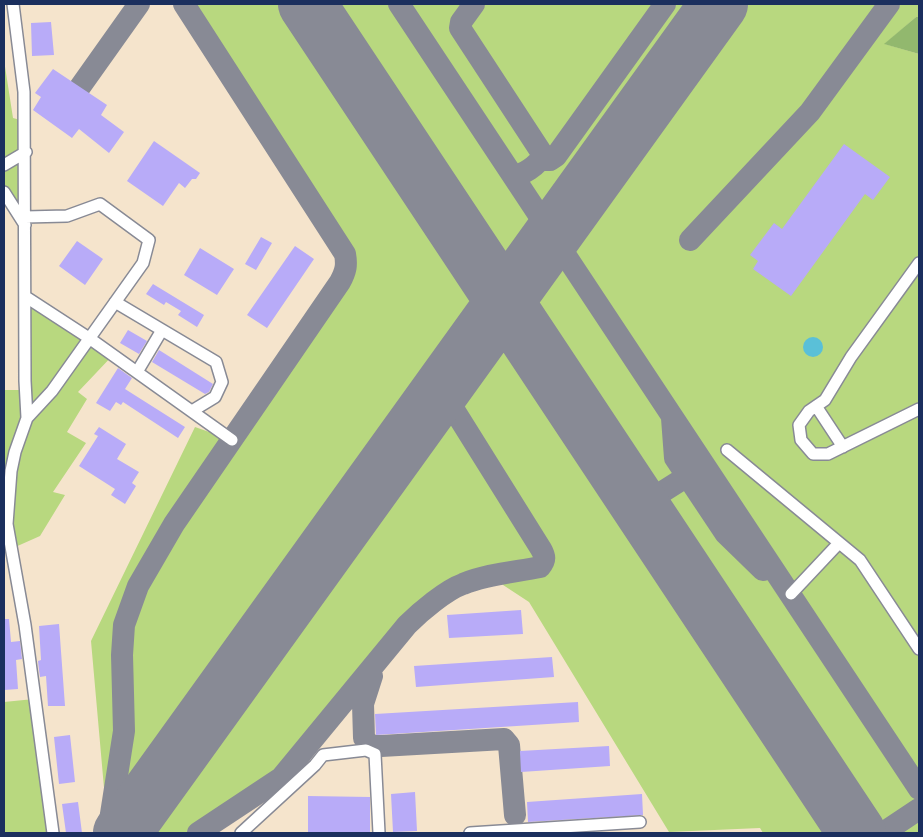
<!DOCTYPE html>
<style>
body{margin:0}
#map{position:relative;width:923px;height:837px;overflow:hidden;background:#f5e4cc;font-family:"Comic Neue",sans-serif}
canvas{display:block}
.frame{position:absolute;inset:0;border:5px solid #1b2f5e;pointer-events:none}
</style>
<div id="map">
<canvas width="923" height="837"></canvas>
<div class="frame"></div>
</div>
<script>
const g = document.querySelector('canvas').getContext('2d');
g.lineJoin = 'round';
function fill(path, color) { g.fillStyle = color; g.fill(path, 'evenodd'); }
function strokePath(path, color, width, dash) { g.strokeStyle = color; g.lineWidth = width; g.lineCap = dash ? 'butt' : 'round'; g.setLineDash(dash || []); g.stroke(path); }
fill(new Path2D(`
 M192,4H919V17H916L885,44L919,54V833H763L760,828L669,832L529,602L500,583L462,584L424,609L407,625L281,778L198,833H108L91,641L195,427L232,440L301,352L351,278C356,269 357,264 354,254Z
 M4,60L13,118L24,121L26,200L4,203Z
 M26,299L114,354L78,392L87,399L67,432L86,443L53,492L65,495L40,536L13,548L4,549V390H24Z
 M34,699L55,833H4V702Z`), '#b8d87f');
fill(new Path2D(`
 M916,17H919V54L884,44Z`), '#92b86e');
fill(new Path2D(`
 M803 347a10 10 0 1 1 20 0a10 10 0 1 1-20 0Z`), '#5ac0d8');
strokePath(new Path2D(`
 M399,4L919,789
 M474,4L461,22L460,28L543,155C539,164 521,178 512,174
 M80,87L139,4
 M540,160H550L556,156L665,4
 M690,240L810,112L889,4
 M672,418L675,458L725,533L763,570
 M640,506L697,470
 M372,676L363,704L364,738L368,743L373,746H381L504,739L509,745L515,815
 M108,833L124,731L122,655L124,625L138,586L174,524L340,282C346,271 347,265 345,254L184,4
 M198,833L281,778L407,625C420,612 446,590 463,584C487,574 515,572 540,567C546,560 545,556 541,549L441,389
 M883,833L919,809`), '#888a95', 22);
strokePath(new Path2D(`
 M307,4L857,833
 M122,833L719,4`), '#888a95', 58);
fill(new Path2D(`
 M51,22L54,55L32,56L31,23Z
 M53,69L107,105L101,115L124,132L109,153L79,129L72,138L33,110L41,97L35,93Z
 M154,141L200,173L196,179H192L185,188L179,183L163,206L127,181Z
 M844,144L890,177L873,200L865,194L791,296L753,269L758,261L750,255L774,223L782,229Z
 M261,237L272,243L256,270L245,264Z
 M77,241L103,259L85,285L59,266Z
 M295,246L314,259L267,328L247,315Z
 M200,248L234,269L217,295L184,275Z
 M153,284L204,315L197,327L178,315L181,311L166,302L164,305L146,294Z
 M128,330L147,341L139,354L120,343Z
 M159,350L213,384L209,392L205,394L152,362Z
 M118,368L132,378L125,389L185,427L178,438L123,402L121,405L116,402L110,411L96,403Z
 M99,427L126,444L117,459L139,472L132,483L136,486L125,504L111,495L115,489L79,466L98,436L94,434Z
 M521,610L523,634L449,638L447,615Z
 M4,619H9L11,642L20,641L22,659L16,660L18,689L4,690Z
 M59,624L65,706H48L46,676L40,677L39,670L38,661L41,660L39,626Z
 M552,657L554,677L416,687L414,666Z
 M578,702L579,722L376,735L375,714Z
 M70,735L75,782L59,784L54,737Z
 M609,746L610,766L521,772L520,751Z
 M415,792L417,831L393,832L391,794Z
 M642,794L643,815L528,822L527,802Z
 M308,796L370,797V833H308Z
 M78,802L82,833H66L62,804Z`), '#b8abf8');
const minor = new Path2D(`
 M4,165L26,152
 M4,192L25,225
 M25,217L67,216L100,204L149,240L143,263L52,391L27,418
 M919,263L851,357L825,400L809,411L799,425L801,440L813,454H828L919,409
 M26,297L89,338L232,440
 M115,302L216,362L222,382L215,397L192,411
 M137,372L162,330
 M816,406L843,447
 M727,450L860,560L919,649
 M4,524H7L11,471L15,452L27,418L25,381L24,92L13,4
 M7,524L25,625L53,833
 M791,594L839,543
 M241,833L315,765L323,755L366,750L375,754L379,833
 M470,833L640,822`);
strokePath(minor, '#888a95', 14);
strokePath(minor, '#fff', 11);
</script>
